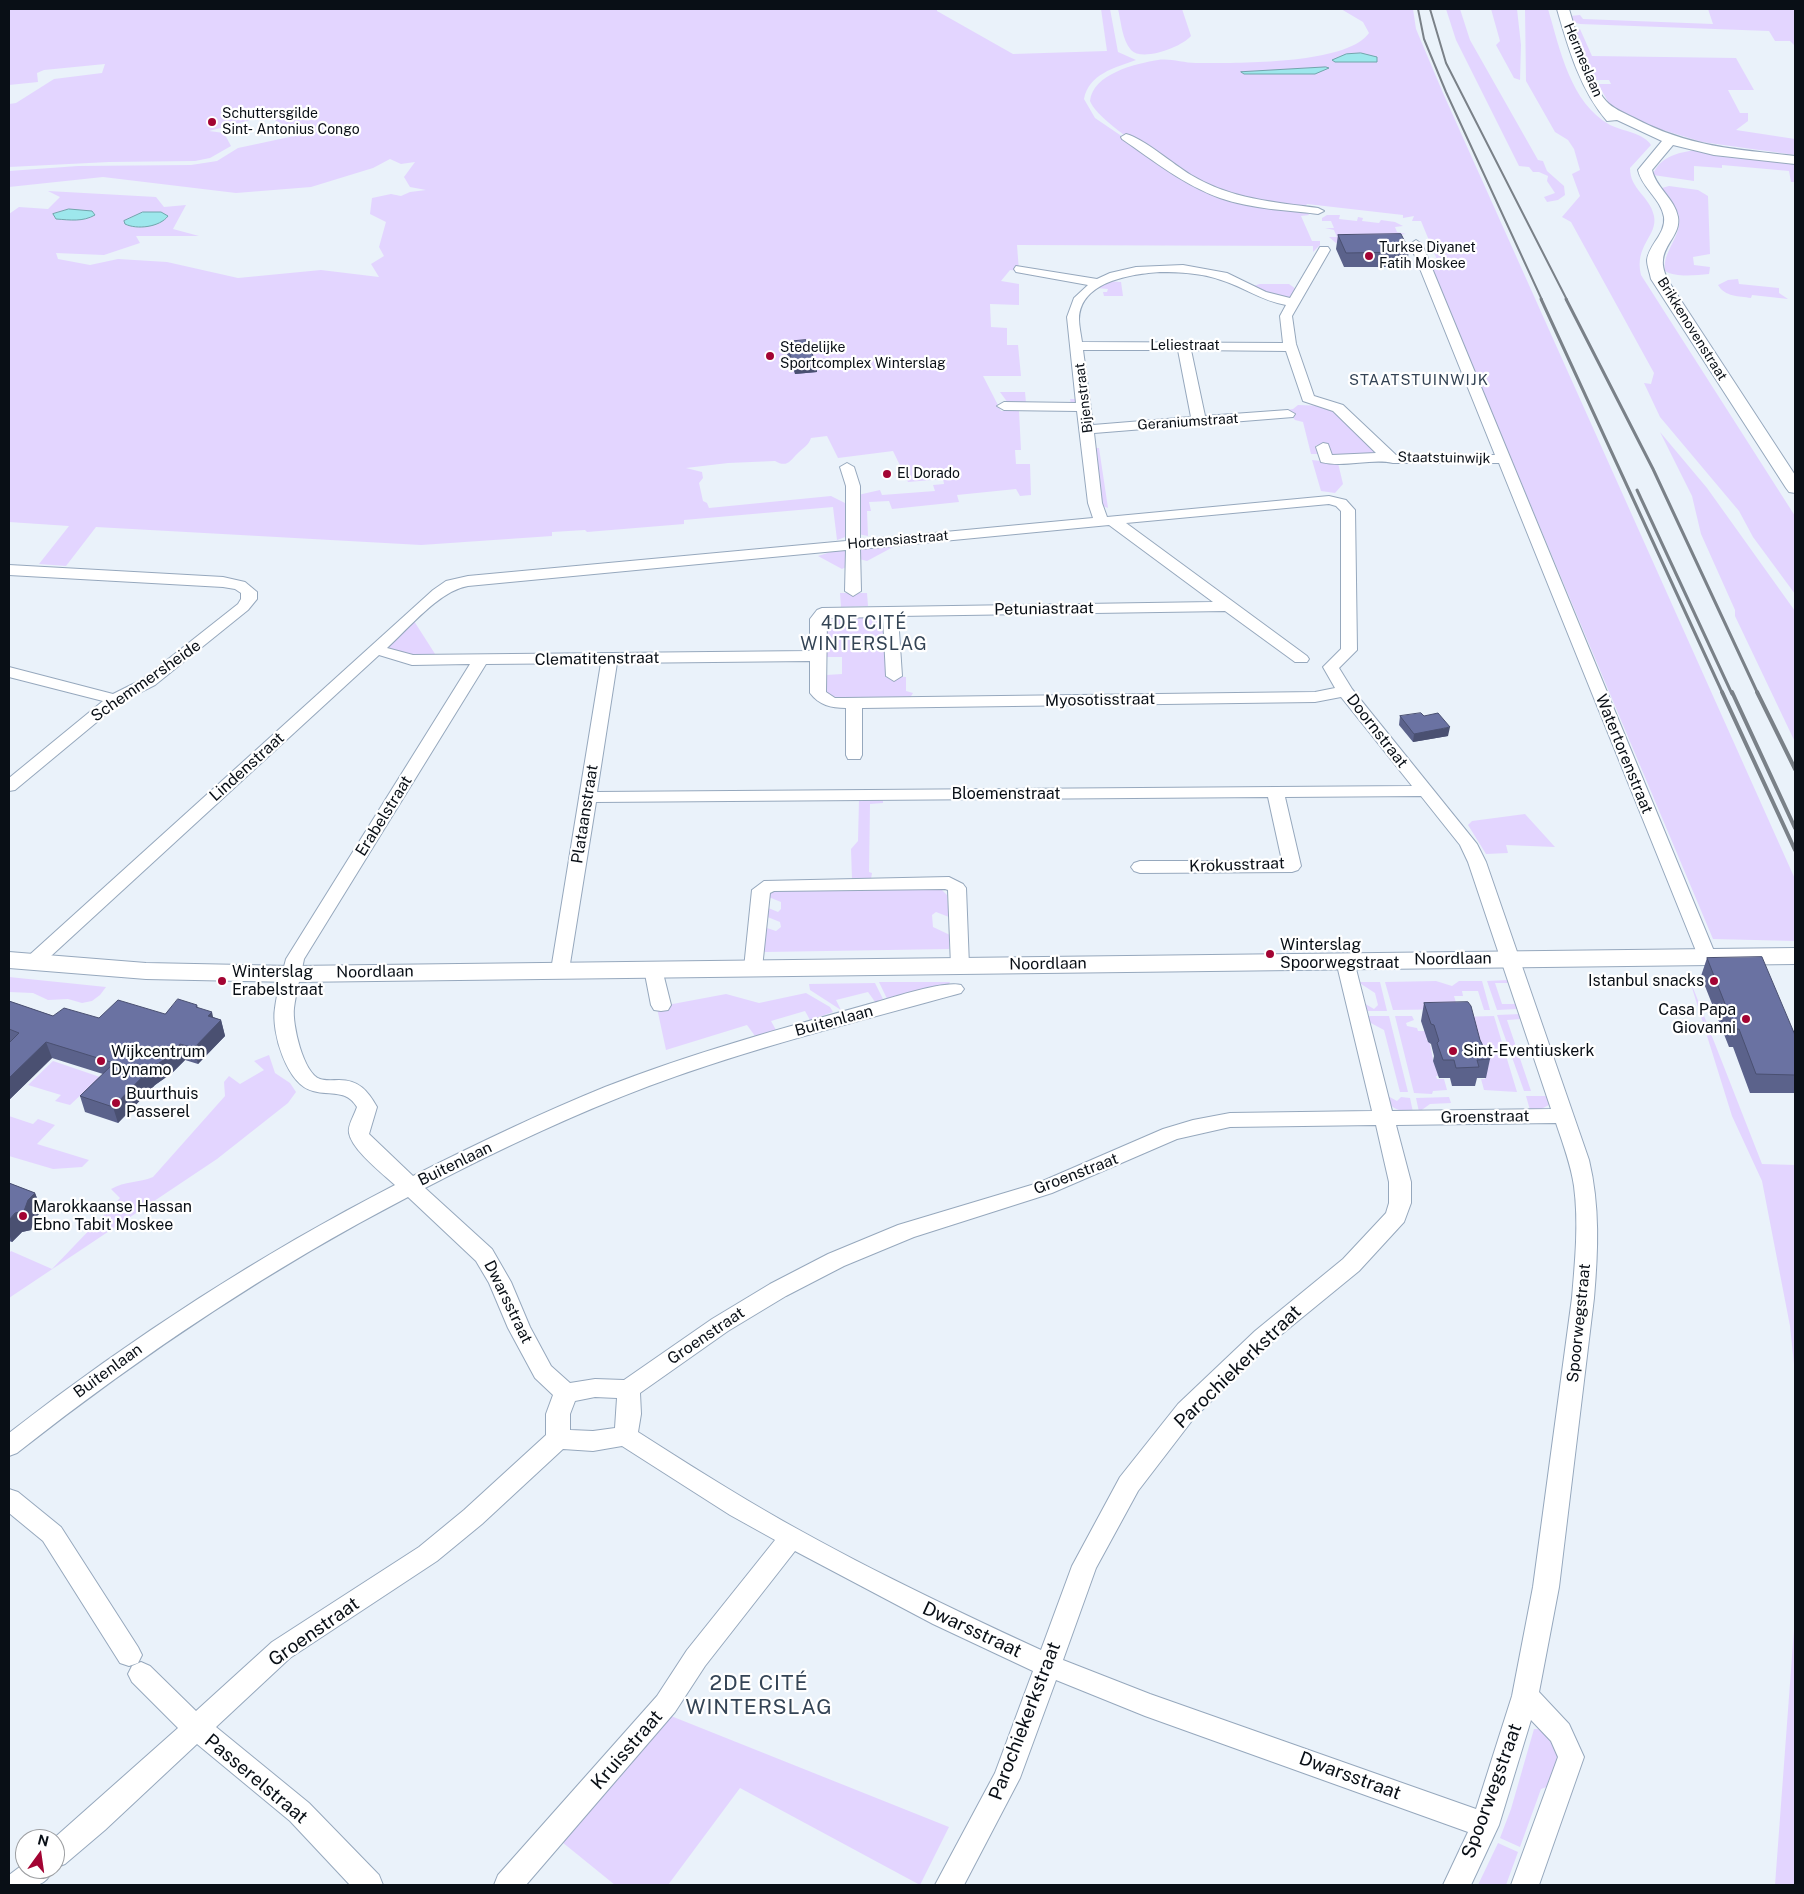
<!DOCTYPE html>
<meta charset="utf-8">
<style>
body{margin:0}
#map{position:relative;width:1804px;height:1894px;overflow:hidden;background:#eaf2fa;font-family:"Public Sans",sans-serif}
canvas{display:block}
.frame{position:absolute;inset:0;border:10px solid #090f16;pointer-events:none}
.north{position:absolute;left:15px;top:1829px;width:50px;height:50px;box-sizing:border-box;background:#fff;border:1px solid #9d9fa2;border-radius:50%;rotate:14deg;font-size:14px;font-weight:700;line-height:20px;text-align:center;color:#090f16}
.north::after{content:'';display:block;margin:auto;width:18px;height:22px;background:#a30433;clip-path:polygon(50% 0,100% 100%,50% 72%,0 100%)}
</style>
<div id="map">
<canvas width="1804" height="1894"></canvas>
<div class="frame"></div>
<div class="north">N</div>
</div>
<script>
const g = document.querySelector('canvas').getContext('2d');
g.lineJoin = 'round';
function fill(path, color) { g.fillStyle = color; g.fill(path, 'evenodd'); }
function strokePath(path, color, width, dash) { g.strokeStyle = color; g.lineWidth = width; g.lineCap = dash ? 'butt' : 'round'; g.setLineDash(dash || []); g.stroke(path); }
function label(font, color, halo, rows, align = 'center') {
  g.font = font + ' "Public Sans",sans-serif'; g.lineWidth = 4.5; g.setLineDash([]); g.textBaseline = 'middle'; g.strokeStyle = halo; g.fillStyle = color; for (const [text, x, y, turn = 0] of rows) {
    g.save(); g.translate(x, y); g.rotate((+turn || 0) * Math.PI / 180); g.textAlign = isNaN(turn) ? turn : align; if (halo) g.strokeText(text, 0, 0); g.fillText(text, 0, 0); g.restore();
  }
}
fill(new Path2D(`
 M9,9H937V11L1013,54L1107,51L1101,9H1110L1118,52L1136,60C1114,68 1089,74 1084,99L1095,118L1173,171L1224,198L1308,213L1309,215L1301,216L1312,241H1320V245L1313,252V246L1017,245L1019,271L1010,270L1001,281L1019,284V305L990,304L991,327L1007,328V345H1018L1021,376H983L1001,411H1019L1021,450H1015L1016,464H1030L1031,495L1020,496L1016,489L957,495L959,502L892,509L889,501L869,502L871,511H867L868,536L858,534V495L880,490L882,495L935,491L933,485L944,484L943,479L908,482L893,451L838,458L827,436L811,438C808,446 804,447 798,453C790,461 787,468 775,461L728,463L686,468L702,472L703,478L699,483L703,501L707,503L709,508L831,496L845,503L848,536L837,540L833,507L684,520V524L587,532L585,530L552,532V536L421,545L96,527L66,566L39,564L69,526L9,522V214L19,207L48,209L60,197L48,191L156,197L164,207L186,205L173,229L199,236H136L140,243L104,255L56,253L58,259L90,265L118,259L167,262L238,278L321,270L379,277L371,264L384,256L379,247L386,222L370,214L372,198L391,194L401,196L410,192L426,190L410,187L404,177L415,162L401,164L390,159L373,168L311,187L236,193L103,177L9,187V171L78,166L191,165L217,161L238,148L299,135L298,131L270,118L273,114L209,131L224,133L231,146L210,158L195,161L109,162L9,167V104L16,103L54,79L102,73L105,64L44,70L37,73L38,82L9,85Z
 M1118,9H1182L1191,36C1182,47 1142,62 1131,50C1122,40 1121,21 1118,9Z
 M1341,9H1413L1416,29L1443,93L1795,879V941L1713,939L1431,268L1440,267L1421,221H1412L1414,216L1403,218V215L1307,204L1305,207C1284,204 1262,203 1241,198C1210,191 1101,129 1090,101C1093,74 1134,64 1158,60C1170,58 1183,63 1196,63C1234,63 1347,65 1369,33L1363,22Z
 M1446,9H1460L1470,40L1538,160L1543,161L1547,171L1564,186L1565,195L1558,200L1547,202L1544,197L1555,193L1547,181L1548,176L1539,172H1533L1529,167L1519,166L1456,40Z
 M1491,9H1517L1521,45L1520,80L1514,78L1496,45L1500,41Z
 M1525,9H1548C1560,49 1570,103 1610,125C1622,131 1644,133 1651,145L1630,168C1630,190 1650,196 1654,216C1658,236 1634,245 1641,275L1795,516V594L1753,537L1739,511L1660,417L1644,383L1651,384L1654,373L1571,222L1562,217L1580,196L1572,174L1580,170L1574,149L1568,140L1555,132L1526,81Z
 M1708,9H1795V46L1790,41H1775L1769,31L1580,24L1572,22L1570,16L1580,15L1583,19L1713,24Z
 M1580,29L1592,56L1736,58L1754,90H1728L1740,113H1748V121L1736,130L1795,139V155L1702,142L1653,127L1611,107L1598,84H1611L1609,80H1594L1576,31Z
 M1700,150L1795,163V182H1791L1789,171L1722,165V168L1694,166V181L1653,175C1659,156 1682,151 1700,150Z
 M1669,186L1698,190L1708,196L1710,254L1693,257L1694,265L1710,267L1709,274C1696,275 1677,278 1665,271C1662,251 1682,237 1679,217C1677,207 1668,198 1662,190V188Z
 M1327,215H1340L1339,219L1357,221L1358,217L1363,218L1362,221L1379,223L1381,220L1395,222L1403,226L1395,227L1397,232L1406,234L1336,243L1329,237H1337L1334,230L1325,228H1334L1331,221H1322V218Z
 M1738,279L1739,284L1779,288V293L1788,299L1752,295L1751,298C1739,296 1725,297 1718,285L1728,280Z
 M1107,281L1121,282L1123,296H1104L1103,292H1107L1108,289L1097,288Z
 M1260,284H1289L1296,289L1292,296C1278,302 1265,293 1253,286Z
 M1000,392H1025L1026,403L1071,404L1070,399H1075V405L1008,403Z
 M1298,405L1326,406L1376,450L1375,455L1335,456L1329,453L1328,446L1316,445L1318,454H1311L1303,422L1295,420L1287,410L1293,409Z
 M1660,432L1707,488L1795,611V742L1735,616V610L1701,534L1692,496Z
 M1093,448H1099L1108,508L1100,505Z
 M1312,460L1338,463L1343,484L1335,493L1321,491Z
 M893,543L895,546L867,561L859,559L860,550L864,547Z
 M840,549L847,552L848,566L842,569L818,556Z
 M840,593H867L868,606L841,607Z
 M879,615L884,619L886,676L906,677V691L913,693L910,698H835L825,693L826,675L842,674V657H826V620L830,616Z
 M414,621L437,657H415L388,648L389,643Z
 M883,798V803L870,804L869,872L872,873L871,879H852L851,849L858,841L859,799Z
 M1525,814L1555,847L1506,845L1508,853L1486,854L1468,825L1472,821Z
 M940,888L947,895L949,917L936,912L932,915L933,927L950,935L949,949L765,952L763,945L764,927L776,931L781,927L780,922L765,916L766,907L778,912L781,909V902L766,896L769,892L777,889Z
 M1688,975L1762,1164L1795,1165V1374L1790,1326L1762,1181L1732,1116Z
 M9,977L106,987L100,995L92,1001L82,1003L68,999L48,1000L33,993L9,992Z
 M1509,980L1510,983H1495L1502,1004H1517L1518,1009L1497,1010L1487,981Z
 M1436,981L1452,986L1459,981H1482L1490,1010H1484L1478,991H1462L1463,996H1454L1458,1009L1393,1010L1385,982Z
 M879,982H950L947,988L889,1003Z
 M1358,982H1380L1387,1011H1365L1362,1002L1374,1009L1378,1005L1375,993Z
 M875,983L885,1003L878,1006L868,992L836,1000L841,1010L810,990L809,984Z
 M806,993L830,1007L833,1012L810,1020L805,1011L771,1021L776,1030L755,1036L747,1025L666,1050L657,1008L662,1006L726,994L759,1003Z
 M1521,1014L1522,1019L1507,1020L1531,1091H1524L1497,1015Z
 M1366,1016H1389L1408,1092H1400L1384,1030L1367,1021Z
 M1395,1016H1412L1414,1020L1406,1023L1407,1026L1417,1028L1418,1031H1426L1428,1037L1426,1039L1430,1044L1434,1064L1437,1066L1439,1076H1436L1437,1079H1444L1447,1090L1433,1091L1432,1094L1414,1093Z
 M1494,1016L1517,1092L1484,1090L1481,1079H1485V1076L1457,1017Z
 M269,1055L275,1073L290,1083L296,1092L288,1103L217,1159L9,1298V1253L11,1251L52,1269L120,1198L111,1189C125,1181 139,1183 153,1177L225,1096L224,1082L229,1076L240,1084L264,1070L254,1061Z
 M53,1061L100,1077L70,1105L55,1101L61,1095L28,1085Z
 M1384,1094L1397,1101L1401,1097L1410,1098L1413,1112C1397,1111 1390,1109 1384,1094Z
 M1526,1096H1549V1105L1539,1110H1530Z
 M1449,1097L1451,1103L1430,1104L1419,1112L1416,1098Z
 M9,1116L33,1124L38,1119L55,1125L37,1144L89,1160L82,1167L53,1169L9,1156Z
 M1795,1616V1885H1775Z
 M666,1714L949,1827L920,1885L740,1788L668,1885H615L562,1842Z
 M1534,1729H1543L1562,1750L1552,1785L1541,1789L1520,1847L1500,1838L1511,1809Z
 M1498,1843L1518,1852L1506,1885H1478Z`), '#e3d5ff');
const water = new Path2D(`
 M1361,53L1377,57V62H1335L1332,60L1346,54Z
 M1326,67L1329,68L1315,74H1244L1241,72Z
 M69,209L92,211L95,215C83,222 70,220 56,219L53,214Z
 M143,212H161L168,216C160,227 137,230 125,224L124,221Z`);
fill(water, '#9de7ec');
strokePath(water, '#71a6ac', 1);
const minor = new Path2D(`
 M1126,134C1143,138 1174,165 1191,175C1231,199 1273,202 1318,208L1324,211L1318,214C1285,210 1252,209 1220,198C1184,185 1154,161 1122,139L1121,137Z
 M1416,240L1422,244L1716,956L1714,960L1707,962L1700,960L1698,956L1499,463H1393C1371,458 1345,468 1321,462L1316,447L1323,443L1328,444L1332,455L1376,453L1333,411L1303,401L1286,351L1191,350L1205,416L1288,410L1295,414L1293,417L1094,433L1102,503L1107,517L1329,496L1346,500L1355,510L1357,650L1339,668L1352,689L1477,844L1486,862L1589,1160C1600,1206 1598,1252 1594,1298L1559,1587L1539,1692L1569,1724L1584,1757L1539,1885H1511L1558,1757L1551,1741L1531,1720L1499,1825L1471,1885H1443L1468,1832L1145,1716L1056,1680L1020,1778L964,1885H935L995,1773L1033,1671L933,1624L795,1551L705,1666L675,1712L526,1885H494L498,1875L657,1696L687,1650L775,1540L730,1515L622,1446L593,1451L563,1449L482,1524L437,1561L290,1658L216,1727L309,1803L379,1875L383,1885H350L290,1821L197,1744L105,1830L65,1864L55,1868V1839H53L178,1728L132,1682L128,1674L132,1666L141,1662L150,1666L196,1711L272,1642L419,1547L464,1510L546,1435V1414L553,1395L535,1378L508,1328L489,1283L476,1261L408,1197C269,1269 140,1356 17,1453L9,1456V1433C130,1339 259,1255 395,1185C383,1174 352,1150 349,1133C347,1126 355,1114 357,1107C346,1089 331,1096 313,1091C287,1085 271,1032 275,1008C277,992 282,975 286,959L470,664L412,665L379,655L39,967L32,969L25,967L23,963L25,959L433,590L446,581L468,576L846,541V486L840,467L847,463L854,467L860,486V540L1093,518L1088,503L1077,411L1004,410L997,406L1004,402L1076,403L1067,317L1074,298L1088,285L1016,272L1014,269L1016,266L1097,279L1110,273L1136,267L1183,265L1227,273L1266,292L1290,298L1320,247H1328L1330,250L1292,316L1296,344L1314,396L1343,405L1396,455H1495L1410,244ZM1160,272C1180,272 1202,273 1221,280C1244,287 1262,301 1286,305L1280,316L1283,343L1082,342C1081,335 1079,326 1079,319C1080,281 1132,274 1160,272ZM1083,350H1178L1191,417L1093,425ZM1329,504L1336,506L1341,511V649L1323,667L1335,688L1315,692L844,698H835L826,692L827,618L883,617L886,676L894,681L902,676L898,616L1225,611L1295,662H1307L1309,659L1307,656L1126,523ZM1109,525L1213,602L822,608L817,610L810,619V651L413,655L387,648C409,628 439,591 468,586L846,550L845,591L853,596L861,591L860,549ZM810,661V693C819,705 831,708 846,708V755L848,759H860L862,755V708L1315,702L1341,697L1412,786L597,792L617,663ZM601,663L551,970L553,974L560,976L567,974L569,970L596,802L1268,797L1282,861H1140L1134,863L1131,867L1134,871L1140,873L1292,872L1298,870L1301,866L1285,797L1421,796L1460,845L1468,862L1551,1109L1392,1111L1354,961L1352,957L1345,955L1338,957L1336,961L1372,1111L1230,1113L1193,1120L1163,1129L1038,1183L898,1225L828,1254L770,1284L712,1319L624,1380L595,1379L570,1383L551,1366L530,1327L511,1282L492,1249L425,1188C498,1150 572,1115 649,1086C751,1048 856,1022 961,993L964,989L961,985C945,980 891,998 873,1003C783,1028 692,1053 605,1087C539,1114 476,1144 413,1176L369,1134L377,1107C368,1091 359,1080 339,1080C333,1080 325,1081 320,1079C303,1073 292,1024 294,1008C296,992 301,975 304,959L486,664ZM1556,1123C1563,1144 1571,1165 1574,1186C1579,1223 1575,1262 1572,1298L1533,1587L1512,1696L1476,1809L1150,1694L1063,1660L1096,1568L1138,1491L1194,1418L1271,1343L1359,1271L1404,1222L1411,1203V1182L1396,1125ZM1376,1125L1389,1182V1203L1386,1213L1343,1259L1255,1331L1178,1404L1120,1477L1072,1566L1041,1650C941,1604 841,1556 747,1500C710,1478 674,1455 638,1432L641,1414L640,1393L728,1331L786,1296L844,1266L914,1237L1052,1193L1177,1139L1230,1127ZM595,1397L617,1398L615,1428L593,1431L570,1430V1414L575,1401Z
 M9,565L223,577L245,582L257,592V599L248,610L155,685L121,702L15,790L9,791V778L103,701L9,677V667L113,694L143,679L238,604L241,599V593L235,589L223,587L9,575Z
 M949,877L963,884L966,888L969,966L967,970L960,972L953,970L951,966L948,890L945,889L774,891L770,893L762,968L760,972L753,974L746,972L744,968L752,890L764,881Z
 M653,963L660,965L662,969L671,1005L668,1010L661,1011L654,1010L651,1005L644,969L646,965Z
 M9,1489L18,1492L61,1527L138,1647L142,1655L138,1663L129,1666L120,1663L43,1541L9,1513Z
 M25,1863V1869H53C44,1891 29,1885 9,1885V1875Z`);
const tertiary = new Path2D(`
 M1557,9H1569C1576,33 1590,83 1606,101C1612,108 1624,113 1632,117C1688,147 1734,149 1795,156V164L1714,155L1673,145L1652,170C1656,188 1675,199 1678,217C1681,234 1664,244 1663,260C1662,267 1665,273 1667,279L1795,475V493L1789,492L1786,488L1651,279C1650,273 1647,266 1647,260C1649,244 1666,234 1664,217C1661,199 1642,188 1638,170L1662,141L1617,120L1607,121C1580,90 1568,47 1557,9Z
 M1795,948V964L292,982L146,979L9,968V952L146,963L292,966Z`);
strokePath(minor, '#96a8bd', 2);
strokePath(tertiary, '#96a8bd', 2);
fill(minor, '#fff');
fill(tertiary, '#fff');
strokePath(new Path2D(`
 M1418,9L1424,39L1446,92L1542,300
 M1430,9L1446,63L1567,300`), '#7a8188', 2);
strokePath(new Path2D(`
 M1541,299L1723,694
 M1566,299L1653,469L1758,694
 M1637,490L1732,694`), '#7a8188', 3);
strokePath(new Path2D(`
 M1722,692L1795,850
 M1732,692L1795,828
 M1757,692L1795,769`), '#7a8188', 4);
fill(new Path2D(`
 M1338,235L1409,250L1407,264H1405L1404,267H1344L1336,249Z
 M785,342L817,365V372L795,374L785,349Z
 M1400,716H1424L1448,736L1413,742L1399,725Z
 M1707,958L1795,1035V1093H1750L1733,1047H1729L1701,976Z
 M9,1001L53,1016L99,1018L165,1014L197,1005L198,1008L213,1017L221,1020L225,1036L198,1064L185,1060L172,1073L155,1085L118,1123L85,1112L80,1096L103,1074L52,1058L9,1100Z
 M1424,1003L1480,1040L1490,1059L1486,1078H1477L1475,1086H1452L1450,1078H1439L1433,1061L1434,1056L1431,1044L1428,1042L1421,1021Z
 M9,1183L35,1193L42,1211L34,1219L31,1230L22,1232L12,1242L9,1241Z`), '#5b628b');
fill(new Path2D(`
 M817,365V372L795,374V367Z
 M1450,727L1448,736L1413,742L1414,734Z
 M212,1012L215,1026L221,1020L225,1036L198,1064L194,1048L208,1016Z
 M46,1042L52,1058L9,1100V1078Z
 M180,1044L185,1060L172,1073L155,1085L118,1123L113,1107L150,1069Z
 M35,1193L42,1211L34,1219L31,1230L22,1232L12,1242L9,1234V1220Z`), '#4a5071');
const building = new Path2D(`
 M1401,234L1409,250H1406V252L1346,253L1338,235Z
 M806,340L817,365L795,367L785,342Z
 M1421,713L1424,716L1438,713L1450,727L1414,734L1400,716Z
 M1762,957L1795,1035V1075L1756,1074L1739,1029H1735L1707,958Z
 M178,999L197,1005L196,1007L212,1012L208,1016L221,1020L194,1048L180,1044L168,1057L150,1069L113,1107L80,1096L114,1063L46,1042L9,1078V1043L19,1033L9,1029V1001L53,1016L64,1008L99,1018L118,1000L165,1014Z
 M1468,1002L1471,1006L1480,1040L1490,1059L1477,1060L1479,1067L1456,1068L1454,1060H1443L1437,1043L1439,1041L1434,1025L1431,1024L1424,1003Z
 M9,1183L35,1193L28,1200L24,1211L15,1213L9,1220Z`);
fill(building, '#6a72a2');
strokePath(building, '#4a5071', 1);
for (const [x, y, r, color] of [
 [212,122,5,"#a30433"],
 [1369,256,5,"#a30433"],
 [770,356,5,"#a30433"],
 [887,474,5,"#a30433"],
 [1270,954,5,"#a30433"],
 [222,981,5,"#a30433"],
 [1714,981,5,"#a30433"],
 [1746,1019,5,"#a30433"],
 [1453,1051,5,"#a30433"],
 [101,1061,5,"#a30433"],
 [116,1103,5,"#a30433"],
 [23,1216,5,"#a30433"]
]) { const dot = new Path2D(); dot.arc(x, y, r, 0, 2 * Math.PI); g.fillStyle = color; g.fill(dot); strokePath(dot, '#fff', 2); }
label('14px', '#090f16', '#fff', [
 ["Hermeslaan",1583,60,67],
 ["Brikkenovenstraat",1692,329,58],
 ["Leliestraat",1185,346],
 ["Bijenstraat",1084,398,-97],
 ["Geraniumstraat",1188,422,-4],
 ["Staatstuinwijk",1444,458,1],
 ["Hortensiastraat",898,540,-5]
]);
label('14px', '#090f16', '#fff', [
 ["Schuttersgilde",222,114],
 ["Sint- Antonius Congo",222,130],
 ["Turkse Diyanet",1379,248],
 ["Fatih Moskee",1379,264],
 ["Stedelijke",780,348],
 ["Sportcomplex Winterslag",780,364],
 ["El Dorado",897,474]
], 'left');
g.letterSpacing = '1px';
label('15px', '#344455', '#fff', [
 ["STAATSTUINWIJK",1419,380]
]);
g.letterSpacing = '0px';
label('16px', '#090f16', '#fff', [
 ["Petuniastraat",1044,609,-1],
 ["Clematitenstraat",597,659,-1],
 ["Schemmersheide",146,681,-35],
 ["Myosotisstraat",1100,700,-1],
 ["Doornstraat",1377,731,52],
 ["Watertorenstraat",1624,754,68],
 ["Lindenstraat",247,767,-42],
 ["Bloemenstraat",1006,794],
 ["Plataanstraat",585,814,-81],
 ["Erabelstraat",384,816,-58],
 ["Krokusstraat",1237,865,-2],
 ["Noordlaan",1453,959,-1],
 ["Noordlaan",1048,964,-1],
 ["Noordlaan",375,972,-1],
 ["Buitenlaan",834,1021,-15],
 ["Groenstraat",1485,1117,-1],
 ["Buitenlaan",455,1164,-26],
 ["Groenstraat",1076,1174,-21],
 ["Dwarsstraat",508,1302,64],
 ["Spoorwegstraat",1579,1323,-84],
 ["Groenstraat",706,1336,-34],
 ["Buitenlaan",108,1371,-36]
]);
label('16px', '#090f16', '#fff', [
 ["Winterslag",1280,945],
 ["Spoorwegstraat",1280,963],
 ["Winterslag",232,972],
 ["Erabelstraat",232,990],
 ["Istanbul snacks",1704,981,"right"],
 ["Casa Papa",1736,1010,"right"],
 ["Giovanni",1736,1028,"right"],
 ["Sint-Eventiuskerk",1463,1051],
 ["Wijkcentrum",111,1052],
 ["Dynamo",111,1070],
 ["Buurthuis",126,1094],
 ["Passerel",126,1112],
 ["Marokkaanse Hassan",33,1207],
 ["Ebno Tabit Moskee",33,1225]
], 'left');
g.letterSpacing = '1px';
label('18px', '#344455', '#fff', [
 ["4DE CITÉ",864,623],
 ["WINTERSLAG",864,644]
]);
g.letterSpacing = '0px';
label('19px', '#090f16', '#fff', [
 ["Parochiekerkstraat",1238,1367,-44],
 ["Dwarsstraat",972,1630,25],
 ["Groenstraat",314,1632,-35],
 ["Parochiekerkstraat",1025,1721,-69],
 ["Kruisstraat",627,1750,-49],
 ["Dwarsstraat",1350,1776,20],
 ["Passerelstraat",256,1779,40],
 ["Spoorwegstraat",1492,1791,-70]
]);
g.letterSpacing = '1px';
label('21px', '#344455', '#fff', [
 ["2DE CITÉ",759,1684],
 ["WINTERSLAG",759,1708]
]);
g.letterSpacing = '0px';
</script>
